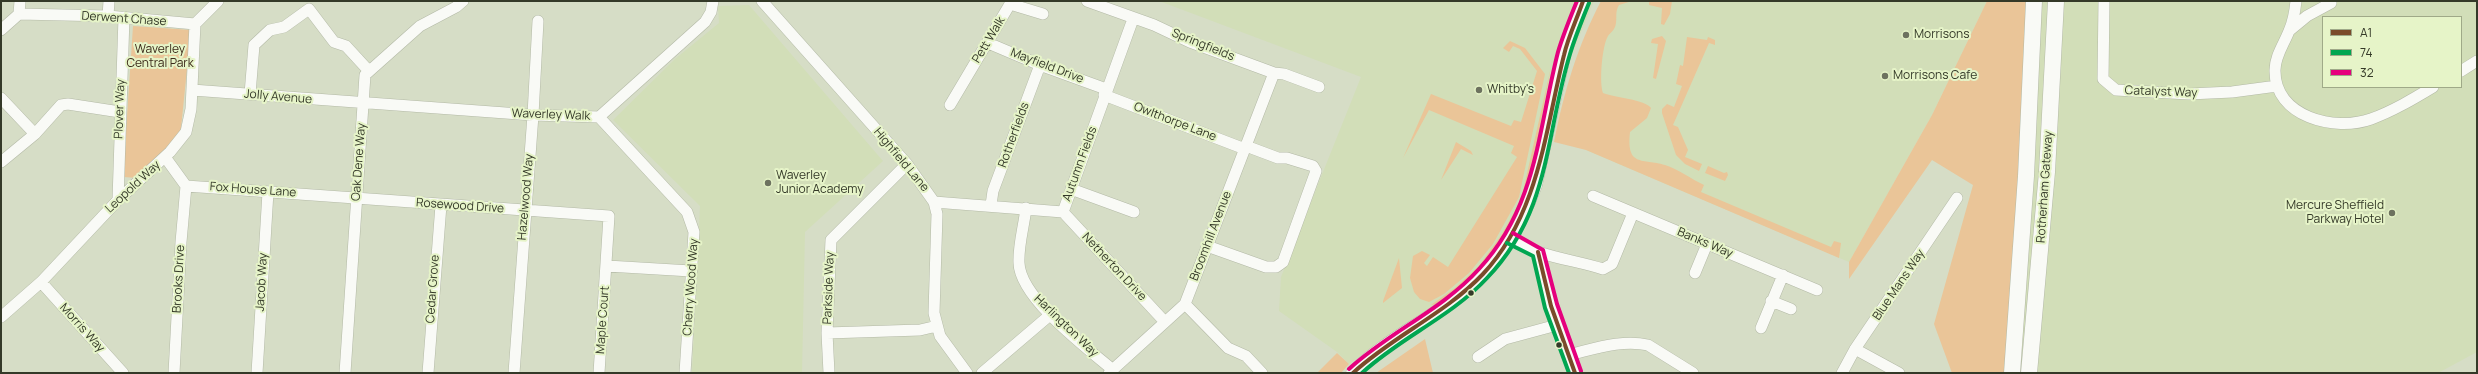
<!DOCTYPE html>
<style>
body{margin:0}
#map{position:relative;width:2478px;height:374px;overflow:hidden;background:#d6ddc6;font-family:Manrope,sans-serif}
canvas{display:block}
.frame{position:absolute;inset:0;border:2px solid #343928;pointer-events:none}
.legend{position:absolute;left:2322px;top:16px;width:140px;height:72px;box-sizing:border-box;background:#e6f4c8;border:1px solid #9fa988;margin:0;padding:5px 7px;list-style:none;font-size:12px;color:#343928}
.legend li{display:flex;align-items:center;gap:8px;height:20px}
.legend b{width:20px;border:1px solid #9fa988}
</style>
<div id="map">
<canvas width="2478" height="374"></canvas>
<div class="frame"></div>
<ul class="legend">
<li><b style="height:5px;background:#7a4b2a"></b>A1</li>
<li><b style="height:5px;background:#00a651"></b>74</li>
<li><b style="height:5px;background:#e5007d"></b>32</li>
</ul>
</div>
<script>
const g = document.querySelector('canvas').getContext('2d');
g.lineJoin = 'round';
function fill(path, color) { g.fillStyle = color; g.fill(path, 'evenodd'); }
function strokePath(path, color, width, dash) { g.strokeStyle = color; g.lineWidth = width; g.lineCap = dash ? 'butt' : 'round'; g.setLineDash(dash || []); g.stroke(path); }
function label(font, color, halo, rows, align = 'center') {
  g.font = font + ' Manrope,sans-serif'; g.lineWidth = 4; g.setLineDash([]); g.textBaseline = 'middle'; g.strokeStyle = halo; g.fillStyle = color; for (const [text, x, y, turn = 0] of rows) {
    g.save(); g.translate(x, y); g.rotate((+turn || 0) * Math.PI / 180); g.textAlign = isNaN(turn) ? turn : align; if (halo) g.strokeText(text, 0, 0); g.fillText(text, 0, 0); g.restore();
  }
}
fill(new Path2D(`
 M1159,1H1594L1572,54L1560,49L1519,211L1482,267L1437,304L1349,364L1337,352L1279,311L1281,277L1361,77Z
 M1607,1H1987L1932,115L1849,262L1586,150Z
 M2021,1H2477V352L2438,373H1997ZM2323,17H2461V87H2323Z
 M749,5L883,161L805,232L802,373H692L700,206L613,120L675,59L719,23L718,6Z`), '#d2deb8');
fill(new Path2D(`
 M1601,1H1632L1619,5C1615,12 1617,16 1616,23C1615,30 1611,32 1608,36C1602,46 1599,82 1603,93C1613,97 1646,100 1651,108L1647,118L1630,132C1626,168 1643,158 1665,165C1678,169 1691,179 1704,185L1701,192L1831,247L1834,241L1841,243L1839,258L1586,150L1554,142C1564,92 1577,47 1601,1Z
 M1647,1H1672L1670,14L1664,25L1661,24L1662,8L1649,5V1Z
 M1987,1H2027L2019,184L2004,373H1952L1934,324L1973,185L1932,160L1849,279V262L1932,115Z
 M133,26L191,30L181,128L175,142L138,178L123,177Z
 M1662,36L1666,41L1656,79L1653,78L1658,44L1651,43L1652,39Z
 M1687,37L1707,40L1708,37L1715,40V45L1709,43L1673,125L1678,127L1688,150L1685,157L1702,164L1699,171L1685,164L1676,155L1662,113V109L1667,104L1674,107L1682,86L1676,84L1680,65L1683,66Z
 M1510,41L1525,48L1545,74L1519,197L1493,244L1469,273L1444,294L1429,302L1420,299L1414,292L1410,278L1413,256L1422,251L1430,255L1424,263L1427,266L1433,257L1448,267L1517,157L1511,153L1514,146L1429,110L1403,158L1431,94L1511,126L1514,120L1521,122L1537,71L1520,49L1513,46L1509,52L1503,48Z
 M1551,67L1529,186L1510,226L1482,267L1461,287L1437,304L1431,305L1455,288L1479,266L1502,234L1521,200Z
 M1456,142L1471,151L1473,155L1461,149L1441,180Z
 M1708,166L1724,173L1727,172L1728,175L1725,181L1705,173Z
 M1399,258L1402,288L1383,303V301Z
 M1425,339L1433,373H1376Z
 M1337,353L1349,364L1341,373H1317Z`), '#eac598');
const minor = new Path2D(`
 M762,1L907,164L934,202L937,214L934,313L940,336L967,373
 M1087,1L1154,25L1190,42L1274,73L1284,74L1319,87
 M2104,1L2103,79L2116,90L2189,94L2232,92L2277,86
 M2296,1C2295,11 2293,22 2289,31C2284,44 2275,56 2275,70C2274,117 2335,132 2371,119C2393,111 2413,99 2433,87
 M19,14L108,16L195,24L218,1
 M19,14L20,1
 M108,16L109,1
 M1,30L19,14
 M2290,30L2307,16L2331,3
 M988,43L1040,65L1106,89
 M2461,71L2477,61
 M192,90L533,115L599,117L705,22L711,12L713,1
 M250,94L254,45L270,30L284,27L309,9L334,42L346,46L368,70
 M1104,95L1245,149
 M1,98L35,134
 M950,105L1010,4L1043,14
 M599,117L687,212L694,232L685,373
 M165,157L186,186L609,216L599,373
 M1,162L35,134L61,105L68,104L120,112
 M1071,189L1134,212
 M1593,196L1817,290
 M118,200L124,17
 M934,202L1063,212L1133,19
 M991,205L993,191L1040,65
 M1026,208C1024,226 1018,246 1019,263C1020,298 1087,348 1113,370
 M1063,212L1165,322
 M1510,238C1537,257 1572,259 1603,269L1612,264L1633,213
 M1207,246L1266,267H1276L1283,262L1316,171L1313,166L1287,158H1278L1246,146
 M1538,252L1551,306L1575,373
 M607,266L691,271
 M1695,273L1707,244
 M41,282L123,373
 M1771,301L1791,309
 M1185,304L1228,348L1246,356L1262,373
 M1,317L41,282L118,200L170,152L186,132L191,109L195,24
 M1761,328L1783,275
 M827,333L920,330L937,326
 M1855,349L1899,373
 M1568,355C1594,349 1622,339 1648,345L1693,373
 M1478,357L1505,339L1557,325
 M174,373L181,242L186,186
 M257,373L268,192
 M345,373L365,75L420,26L456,7L463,1
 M428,373L441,205
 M514,373L533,115L538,21
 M829,373L827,333L831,240L907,164
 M982,373L1050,315
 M1109,373L1185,304L1274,73
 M1842,373L1855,349L1957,198`);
const major = new Path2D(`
 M1353,373C1384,342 1425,323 1459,296C1495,269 1520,226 1535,185L1564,53L1583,1`);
const highway = new Path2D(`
 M2012,373L2026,176L2034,1
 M2029,373L2047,172L2056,1`);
strokePath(minor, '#b3b9a6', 12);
strokePath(major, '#b3b9a6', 15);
strokePath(highway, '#b3b9a6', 17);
strokePath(minor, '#f9faf6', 11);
strokePath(major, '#f9faf6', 14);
strokePath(highway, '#f9faf6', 16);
strokePath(new Path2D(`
 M1538,252L1551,306L1575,373
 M1353,373C1393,336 1445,314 1483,274C1539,214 1545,131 1564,55C1568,37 1577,19 1583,1`), '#7a4b2a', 4);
strokePath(new Path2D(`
 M1507,243L1533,256L1545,308L1569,373
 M1362,373C1401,337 1451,317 1487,278C1551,211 1545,136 1570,54C1575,37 1582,20 1589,3`), '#00a651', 4);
strokePath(new Path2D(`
 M1513,233L1543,250L1557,304L1581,371
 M1349,369C1389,332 1442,310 1479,269C1537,207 1538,130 1558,52C1563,35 1570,18 1577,1`), '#e5007d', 4);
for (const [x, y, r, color] of [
 [1906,35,4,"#6d725f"],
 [1885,76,4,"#6d725f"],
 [1479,90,4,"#6d725f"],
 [768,183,4,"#6d725f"],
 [2392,213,4,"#6d725f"],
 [1471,293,3.5,"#343928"],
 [1559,345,3.5,"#343928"]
]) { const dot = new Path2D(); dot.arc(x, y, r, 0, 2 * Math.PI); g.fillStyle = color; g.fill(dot); strokePath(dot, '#e6f4c8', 1.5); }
label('12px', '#343928', '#e6f4c8', [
 ["Derwent Chase",124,19,4],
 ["Pett Walk",989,40,-59],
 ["Springfields",1203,45,22],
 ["Mayfield Drive",1047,66,21],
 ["Catalyst Way",2161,92,2],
 ["Jolly Avenue",278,97,5],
 ["Plover Way",120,109,-88],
 ["Waverley Walk",551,115,2],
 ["Owlthorpe Lane",1175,122,21],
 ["Rotherfields",1014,135,-70],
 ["Highfield Lane",901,160,50],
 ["Oak Dene Way",359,162,-86],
 ["Autumn Fields",1080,164,-70],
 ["Leopold Way",133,187,-43],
 ["Rotherham Gateway",2045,187,-86],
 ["Fox House Lane",253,190,4],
 ["Hazelwood Way",526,197,-85],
 ["Rosewood Drive",460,206,4],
 ["Broomhill Avenue",1211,236,-69],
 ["Banks Way",1705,243,23],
 ["Netherton Drive",1114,267,47],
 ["Brooks Drive",179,279,-87],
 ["Jacob Way",262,282,-87],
 ["Blue Mans Way",1899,285,-56],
 ["Cherry Wood Way",691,287,-86],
 ["Parkside Way",829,288,-88],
 ["Cedar Grove",433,289,-86],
 ["Maple Court",603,320,-86],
 ["Harlington Way",1066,326,44],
 ["Morris Way",82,328,48]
]);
label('12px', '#343928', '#e6f4c8', [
 ["Morrisons",1914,35],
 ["Morrisons Cafe",1893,76],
 ["Whitby's",1487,90],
 ["Waverley",776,176],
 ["Junior Academy",776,190],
 ["Mercure Sheffield",2384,206,"right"],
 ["Parkway Hotel",2384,220,"right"]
], 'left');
label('12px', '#3c2a1a', '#e6f4c8', [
 ["Waverley",160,50],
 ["Central Park",160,64]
]);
</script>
